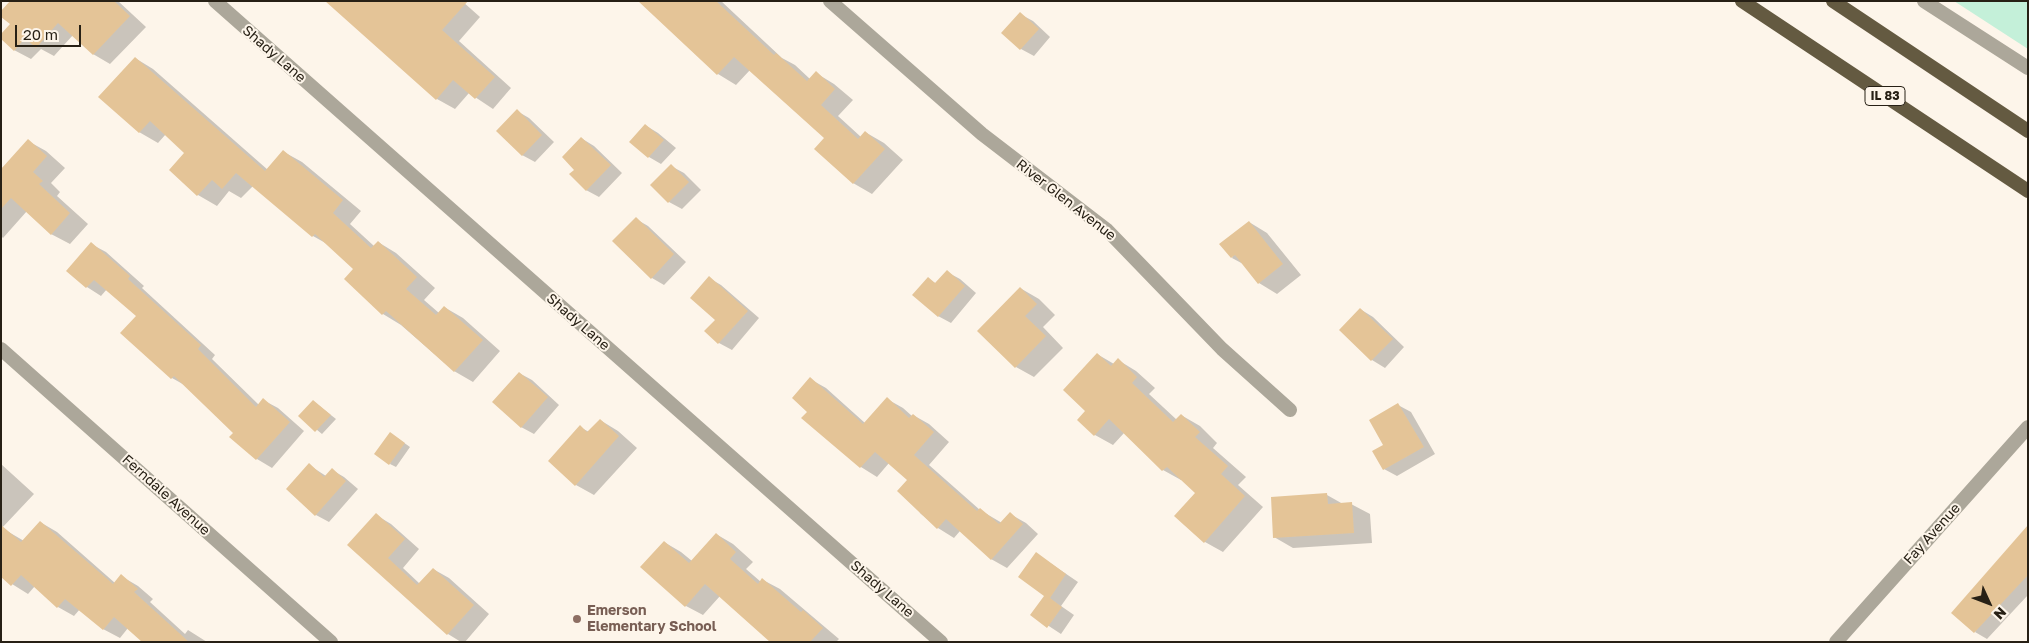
<!DOCTYPE html>
<style>
body{margin:0}
#map{position:relative;width:2029px;height:643px;overflow:hidden;background:#fdf5ea;font-family:"Golos Text",sans-serif}
canvas{display:block}
.frame{position:absolute;inset:0;border:2px solid #272015;pointer-events:none}
.north{position:absolute;left:1964px;top:578px;width:50px;height:50px;-webkit-text-stroke:4px #fdf5ea;paint-order:stroke;rotate:133deg;font-size:14px;font-weight:700;line-height:20px;text-align:center;color:#272015}
.north::after{content:'';display:block;margin:auto;width:18px;height:22px;background:#272015;clip-path:polygon(50% 0,100% 100%,50% 72%,0 100%)}
.scale{position:absolute;left:15px;top:25px;width:66px;height:22px;box-sizing:border-box;border:2px solid #272015;border-top:0;padding-left:6px;font-size:15px;line-height:18px;white-space:nowrap;color:#272015;-webkit-text-stroke:4px #fdf5ea;paint-order:stroke}
</style>
<div id="map">
<canvas width="2029" height="643"></canvas>
<div class="frame"></div>
<div class="north">N</div>
<div class="scale">20 m</div>
</div>
<script>
const g = document.querySelector('canvas').getContext('2d');
g.lineJoin = 'round';
function fill(path, color) { g.fillStyle = color; g.fill(path, 'evenodd'); }
function strokePath(path, color, width, dash) { g.strokeStyle = color; g.lineWidth = width; g.lineCap = dash ? 'butt' : 'round'; g.setLineDash(dash || []); g.stroke(path); }
function label(font, color, halo, rows, align = 'center') {
  g.font = font + ' "Golos Text",sans-serif'; g.lineWidth = 4; g.setLineDash([]); g.textBaseline = 'middle'; g.strokeStyle = halo; g.fillStyle = color; for (const [text, x, y, turn = 0] of rows) {
    g.save(); g.translate(x, y); g.rotate((+turn || 0) * Math.PI / 180); g.textAlign = isNaN(turn) ? turn : align; if (halo) g.strokeText(text, 0, 0); g.fillText(text, 0, 0); g.restore();
  }
}
fill(new Path2D(`
 M1954,1H2028V49Z`), '#c4f0d9');
fill(new Path2D(`
 M12,1H118L146,27L110,64L93,54L73,35L54,56L41,49L31,59L14,50Z
 M462,1L480,17L459,41L511,88L493,109L469,93L455,109L437,99L374,44Z
 M639,1H721L782,58L795,65L810,79L816,73L834,84L853,100L838,116L861,137L865,132L884,143L903,160L872,194L853,183L826,137L750,70L736,85L718,74Z
 M1020,14L1033,21L1050,37L1034,56L1021,49Z
 M135,58L153,69L268,170L284,152L302,162L361,211L350,224L374,246L378,242L396,253L435,288L424,300L439,313L444,307L463,318L500,351L473,382L454,371L401,325L383,314L355,269L329,245L313,236L253,186L241,198L229,191L217,206L198,195L170,170L186,153L166,134L158,143L139,132Z
 M517,111L529,118L554,142L535,162L522,155Z
 M645,125L658,133L676,148L661,164L649,157Z
 M581,138L594,146L622,173L599,197L586,190L576,170Z
 M28,141L46,151L65,168L51,183L60,192L57,196L88,224L70,244L51,234L27,211L3,238L1,236V170Z
 M671,166L684,173L701,190L682,209L669,202Z
 M636,219L648,226L686,262L664,285L652,278Z
 M1249,222L1267,233L1301,275L1277,294L1259,283L1245,265L1232,258Z
 M91,244L106,252L144,286L142,288L215,355L212,359L259,405L263,400L278,408L304,431L272,468L257,459L231,437L234,433L188,387L172,378L138,316L107,289L101,296L87,287L68,271Z
 M947,272L960,279L976,293L951,323L938,316L928,279L937,284Z
 M709,278L721,285L759,318L732,350L719,343L706,331L716,320Z
 M1020,288L1039,299L1055,315L1043,327L1063,348L1034,377L1016,367Z
 M1360,309L1373,317L1404,347L1385,368L1372,360L1341,330Z
 M1097,354L1114,364L1118,360L1136,371L1155,388L1149,394L1177,420L1181,415L1200,426L1217,443L1213,448L1246,477L1238,485L1263,507L1223,552L1205,542L1197,493L1183,479L1181,480L1163,470L1124,433L1113,445L1095,435L1087,411Z
 M519,373L532,380L559,405L534,434L521,427Z
 M810,379L826,388L865,423L887,399L903,408L912,416L913,415L929,424L949,442L929,465L980,510L1002,523L1010,514L1026,523L1038,534L1007,568L991,559L960,531L954,538L938,528L920,513L909,480L889,463L877,477L861,467L803,418L809,412Z
 M313,401L336,419L322,434L300,416Z
 M1398,405L1411,412L1435,454L1397,476L1384,469L1385,445Z
 M600,420L618,431L637,448L594,495L576,485L580,427L589,432Z
 M396,437L410,447L396,467L390,464Z
 M1,464L34,494L1,529Z
 M309,465L326,476L332,470L344,477L358,489L329,522L316,515L287,489Z
 M1327,495L1343,504H1351L1370,514L1372,543L1293,548L1274,537Z
 M376,515L391,524L419,549L403,568L420,584L433,569L449,578L489,614L465,642H461L448,634L349,544Z
 M40,522L57,532L115,583L121,576L138,586L153,599L150,602L185,634L188,630L207,642H144L128,628L120,638L103,629L80,609L74,616L58,607L35,586L28,594L12,584L7,531L24,541Z
 M2028,527V595L1987,639L1975,632Z
 M716,534L733,544L753,562L746,569L761,582L763,580L780,589L839,639L836,642H771L720,596L703,615L686,606L664,542L681,552L692,561Z
 M1037,554L1078,582L1061,606L1074,615L1061,634L1032,615L1046,595Z`), '#0003');
fill(new Path2D(`
 M10,1H114L130,16L93,55L58,23L36,48L25,38L14,51L1,39V34L10,24L1,17V11Z
 M325,1H468L442,30L495,77L475,99L453,80L436,100Z
 M638,1H716L774,55L776,53L807,81L816,71L835,89L821,105L858,139L865,131L885,149L853,184L814,149L824,138L734,57L717,75Z
 M1020,12L1039,29L1020,50L1001,33Z
 M135,57L265,171L283,150L343,200L333,213L371,248L378,241L417,277L406,289L436,315L444,306L483,340L454,372L386,311L382,315L344,279L353,269L315,234L312,237L236,173L222,189L212,180L197,196L169,170L184,153L150,121L139,133L98,97Z
 M517,109L542,135L522,156L496,131Z
 M645,124L664,140L648,158L629,142Z
 M581,137L611,165L586,191L569,174L574,170L562,157Z
 M28,139L47,156L33,172L43,181L39,184L70,213L51,235L11,198L1,209V169Z
 M671,164L689,182L668,203L650,185Z
 M636,217L674,254L651,279L612,241Z
 M1249,221L1283,264L1258,284L1235,255L1231,258L1219,244Z
 M91,242L130,276L128,279L201,345L198,349L256,407L263,398L290,422L256,460L229,437L233,433L174,376L171,379L120,333L136,316L94,280L86,288L66,271Z
 M947,270L965,286L938,317L912,295L928,277L935,283Z
 M709,276L748,311L718,344L704,331L715,320L690,298Z
 M1020,287L1037,304L1025,316L1046,336L1015,368L977,331Z
 M1360,308L1393,339L1371,361L1339,330Z
 M1097,353L1111,366L1118,358L1137,377L1132,383L1173,422L1181,414L1200,432L1195,437L1228,466L1221,474L1245,496L1204,543L1174,516L1195,493L1167,467L1162,471L1109,419L1094,436L1077,420L1085,411L1063,390Z
 M519,372L548,397L521,428L492,402Z
 M810,377L863,424L887,397L909,418L913,414L934,432L914,455L977,511L980,508L999,524L1010,512L1023,524L991,560L946,519L937,529L897,491L907,480L875,452L860,468L801,418L807,412L792,398Z
 M313,400L331,415L315,432L298,416Z
 M1398,403L1424,447L1383,470L1372,451L1383,445L1369,420Z
 M600,419L619,436L575,486L548,461L580,425L587,432Z
 M390,432L405,443L389,465L374,454Z
 M309,463L324,477L332,468L346,481L315,516L286,489Z
 M1327,493L1328,504L1352,502L1354,533L1273,538L1271,497Z
 M376,513L405,539L388,558L417,585L433,568L474,605L447,635L347,545Z
 M40,521L113,584L121,574L138,589L134,592L189,642H142L114,617L103,630L65,599L57,608L21,575L11,586L1,577V525L21,542Z
 M2028,525V575L1974,633L1951,613Z
 M716,533L736,552L730,559L758,584L762,578L801,612L803,610L823,628L810,642H770L705,584L685,607L640,567L664,541L689,563Z
 M1036,552L1066,574L1050,598L1062,607L1047,628L1030,615L1044,596L1018,577Z`), '#e4c497');
strokePath(new Path2D(`
 M215,1L941,642
 M830,1L982,134L1107,230L1222,349L1290,410
 M1924,1L2028,68
 M1,349L331,642
 M1836,642L2028,427`), '#aca79a', 14);
strokePath(new Path2D(`
 M1742,1L2028,191
 M1833,1L2028,131`), '#645a41', 14);
for (const [x, y, r, color] of [
 [577,619,5,"#8d6e63"]
]) { const dot = new Path2D(); dot.arc(x, y, r, 0, 2 * Math.PI); g.fillStyle = color; g.fill(dot); strokePath(dot, '#fdf5ea', 2); }
for (const [x, y, w] of [
 [1885,96,40]
]) { const box = new Path2D(); box.roundRect(x - w / 2, y - 9.5, w, 19, 4); g.fillStyle = '#fdf5ea'; g.fill(box); strokePath(box, '#272015', 1); }
label('bold 12px', '#272015', null, [
 ["IL 83",1885,96]
]);
label('14px', '#272015', '#fdf5ea', [
 ["Shady Lane",274,54,41],
 ["River Glen Avenue",1066,200,38],
 ["Shady Lane",578,322,41],
 ["Ferndale Avenue",166,495,42],
 ["Fay Avenue",1932,534,-48],
 ["Shady Lane",882,589,41]
]);
label('bold 14px', '#785e54', '#fdf5ea', [
 ["Emerson",587,611],
 ["Elementary School",587,627]
], 'left');
</script>
